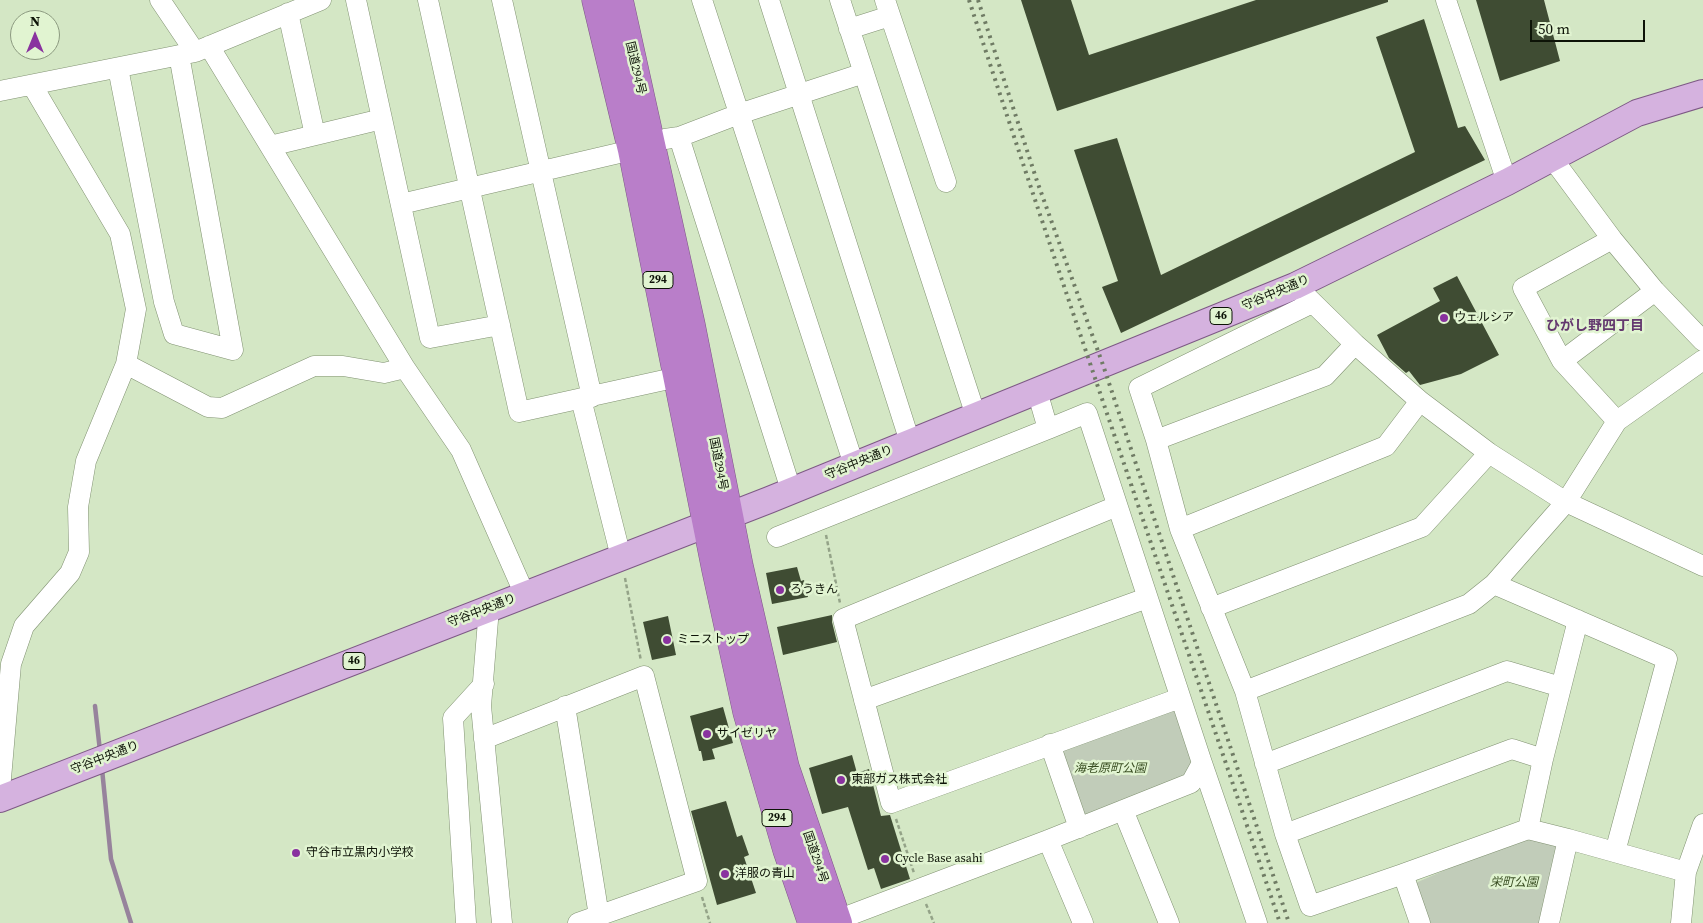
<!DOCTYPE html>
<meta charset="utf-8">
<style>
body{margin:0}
#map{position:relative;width:1703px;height:923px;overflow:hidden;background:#d4e7c5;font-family:"Source Serif 4",serif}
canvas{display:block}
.north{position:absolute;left:10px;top:10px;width:50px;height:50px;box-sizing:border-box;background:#e1f4d1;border:1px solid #8c9a80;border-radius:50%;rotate:0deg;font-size:14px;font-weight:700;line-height:20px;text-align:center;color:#0d1307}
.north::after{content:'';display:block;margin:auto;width:18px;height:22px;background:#89329f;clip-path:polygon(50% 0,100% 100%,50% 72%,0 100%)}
.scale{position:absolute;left:1530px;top:20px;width:115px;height:22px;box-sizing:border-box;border:2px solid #0d1307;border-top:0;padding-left:6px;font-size:15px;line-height:18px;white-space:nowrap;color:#0d1307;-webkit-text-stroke:4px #e1f4d1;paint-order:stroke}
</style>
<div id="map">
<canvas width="1703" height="923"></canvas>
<div class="north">N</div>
<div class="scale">50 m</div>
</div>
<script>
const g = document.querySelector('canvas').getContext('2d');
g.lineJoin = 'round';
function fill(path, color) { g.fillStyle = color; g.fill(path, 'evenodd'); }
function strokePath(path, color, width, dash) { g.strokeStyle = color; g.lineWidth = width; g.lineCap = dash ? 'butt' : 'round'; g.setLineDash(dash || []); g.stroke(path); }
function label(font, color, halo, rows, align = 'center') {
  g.font = font + ' "Source Serif 4","Noto Sans JP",serif'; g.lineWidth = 5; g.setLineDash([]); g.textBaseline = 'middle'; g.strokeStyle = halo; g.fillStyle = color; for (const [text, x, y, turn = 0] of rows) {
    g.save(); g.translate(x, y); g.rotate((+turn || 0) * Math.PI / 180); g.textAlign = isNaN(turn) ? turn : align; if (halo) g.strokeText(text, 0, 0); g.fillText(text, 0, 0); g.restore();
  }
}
fill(new Path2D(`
 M1180,698L1202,763L1191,783L1079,828L1050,744Z
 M1522,837L1563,848L1546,923H1428L1413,884Z`), '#c1ccb9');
strokePath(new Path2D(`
 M95,706L100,751
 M102,769L111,859L131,923`), '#97839c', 4.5);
fill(new Path2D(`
 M1021,0H1071L1089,55L1256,0H1388V2L1057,111Z
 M1476,0H1544L1560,61L1500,81Z
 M1424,19L1458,128L1465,126L1485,160L1121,333L1102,287L1118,281L1074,150L1117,138L1161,275L1415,152L1376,37Z
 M1457,276L1499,355L1461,374L1420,385L1409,371L1406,373L1389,358L1377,335L1440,301L1433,288Z
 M797,567L801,581L804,580L808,597L772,604L766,573Z
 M832,615V622L837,642L783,655L777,627Z
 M668,616L676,655L652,660L643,622Z
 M723,707L733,743L712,749L715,759L703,761L701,751H699L690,716Z
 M852,755L857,773L869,769L881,816L890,815L910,879L881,889L874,868L868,870L848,807L822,814L809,768Z
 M726,801L737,837L742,835L749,855L744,857L756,893L717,905L691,811Z`), '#3f4c33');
const minor = new Path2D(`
 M160,0L195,52
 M356,0L430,338L500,325
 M428,0L519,412L678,377
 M502,0L592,397
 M702,0L854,465
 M769,0L910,442
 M840,0L976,416
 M885,0L946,182
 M1446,0L1507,182
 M288,13L315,135
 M849,29L890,16
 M209,46L405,368L461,450L525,595
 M118,68L164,302L174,334L233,350L179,55
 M0,91L195,52L321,0
 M679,137L791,490
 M665,139L679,137L739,114L864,73
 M270,146L382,119
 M1552,158L1612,239L1655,291L1703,341
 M401,204L632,150
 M1303,293L1355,344L1420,401L1489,453L1566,502L1703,566
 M1312,303L1139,388L1156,440L1180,529L1245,691L1285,834L1310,906L1403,874L1420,923
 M1562,361L1523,288L1612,239
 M126,364L208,407L222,408L314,366H343L384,373L405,368
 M581,399L621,557
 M1617,421L1562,361L1655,291
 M1156,440L1325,376L1355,344
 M1117,506L843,619L891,803L1180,698
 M1180,529L1386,446L1420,401
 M777,537L1048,429
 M1494,584L1667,659L1615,852
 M489,608L481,706L502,923
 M1211,608L1422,527L1489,453
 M1245,691L1469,604L1494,584L1566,502L1617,421L1703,360
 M864,700L1147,598
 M565,706L599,916
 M484,739L644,676L697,881L578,923
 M1050,744L1079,828
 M1202,763L1257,923
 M1265,764L1507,671L1561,687
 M0,790L11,664L24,626L70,573L79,552L78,507L86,461L126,364L136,309L120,234L32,85
 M1123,810L1169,923
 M1528,829L1543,759L1578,620
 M1285,834L1512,749L1543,759
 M1568,839L1686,872
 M1048,840L1083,923
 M1403,874L1528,829L1568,839L1549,923
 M466,923L453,718L484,684
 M829,923L1048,840L1191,783L1202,763L1087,413L1048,429L1037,391
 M1681,923L1686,872L1703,824`);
const major = new Path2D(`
 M0,799L769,500L1295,286L1507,182L1637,113L1703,93`);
const highway = new Path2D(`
 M596,0L632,150L716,570L747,712L787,850L812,923
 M619,0L691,325L739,566L785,767L838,923`);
strokePath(minor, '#819272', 21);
strokePath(major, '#7d5985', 28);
strokePath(highway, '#7d5985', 29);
strokePath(new Path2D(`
 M826,535L840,603
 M625,578L641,661
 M896,819L914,873
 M702,897L710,923
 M926,904L934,923`), '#94a388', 2.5, [4, 2.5]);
strokePath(minor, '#fff', 20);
strokePath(major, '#d5b2df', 26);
strokePath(highway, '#b97ec9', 28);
strokePath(new Path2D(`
 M969,0C1070,309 1176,615 1280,923
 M978,0L1037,181L1103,365L1289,923`), '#6f7b64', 4, [2.5, 5]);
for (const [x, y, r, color] of [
 [1444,318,5,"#89329f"],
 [780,590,5,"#89329f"],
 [667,640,5,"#89329f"],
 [707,734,5,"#89329f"],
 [841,780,5,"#89329f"],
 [296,853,5,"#89329f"],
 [885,859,5,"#89329f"],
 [725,874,5,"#89329f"]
]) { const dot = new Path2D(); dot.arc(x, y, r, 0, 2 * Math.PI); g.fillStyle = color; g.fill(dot); strokePath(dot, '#e1f4d1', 2); }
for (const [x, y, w] of [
 [658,280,30],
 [1221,316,22],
 [354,661,22],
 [777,818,30]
]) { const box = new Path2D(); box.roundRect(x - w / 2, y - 8.5, w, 17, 4); g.fillStyle = '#e1f4d1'; g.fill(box); strokePath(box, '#0d1307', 1); }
label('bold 11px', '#0d1307', null, [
 ["294",658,280],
 ["46",1221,316],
 ["46",354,661],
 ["294",777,818]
]);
label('12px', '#0d1307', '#e1f4d1', [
 ["国道294号",635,68,77],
 ["守谷中央通り",1276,293,-23],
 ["守谷中央通り",859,463,-22],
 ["国道294号",718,464,79],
 ["守谷中央通り",482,611,-21],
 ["守谷中央通り",105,758,-21],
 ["国道294号",815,857,71]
]);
label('12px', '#0d1307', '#e1f4d1', [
 ["ウェルシア",1454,318],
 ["ろうきん",790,590],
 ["ミニストップ",677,640],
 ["サイゼリヤ",717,734],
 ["東部ガス株式会社",851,780],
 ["守谷市立黒内小学校",306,853],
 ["Cycle Base asahi",895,859],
 ["洋服の青山",735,874]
], 'left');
label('italic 12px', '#384d21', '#e1f4d1', [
 ["海老原町公園",1110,769],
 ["栄町公園",1514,883]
]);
label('bold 14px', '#64396f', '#e1f4d1', [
 ["ひがし野四丁目",1595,326]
]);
</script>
